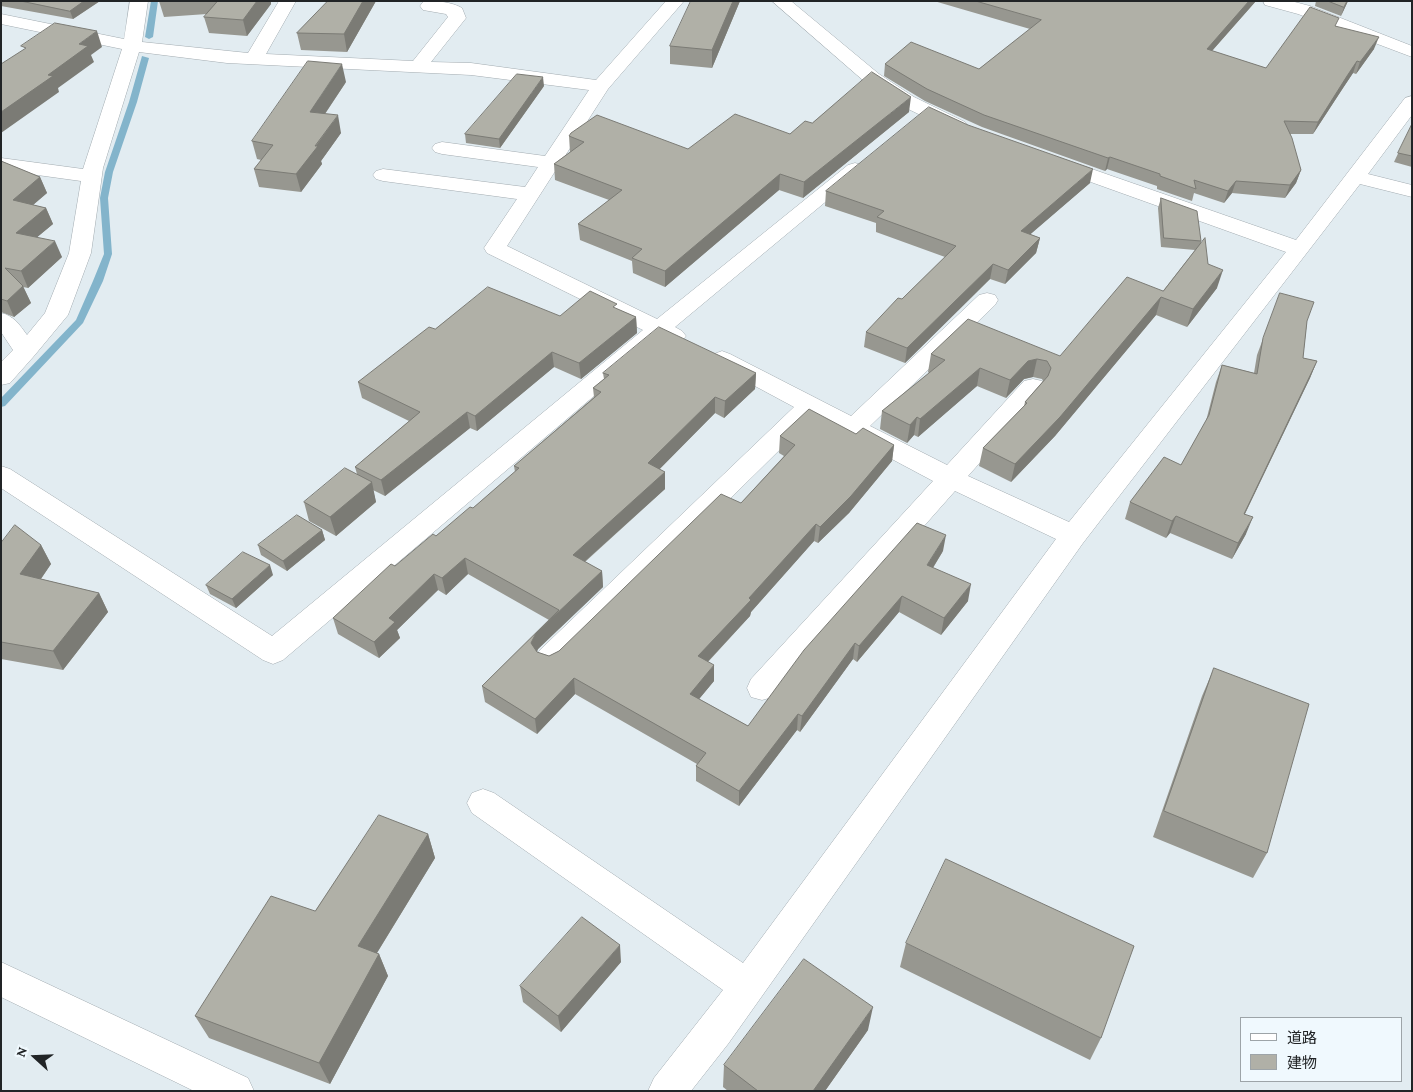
<!DOCTYPE html>
<meta charset="utf-8">
<style>
body{margin:0}
#map{position:relative;width:1413px;height:1092px;overflow:hidden;background:#e2ecf1;font-family:"Crimson Pro","Noto Sans JP",serif}
canvas{display:block}
.frame{position:absolute;inset:0;border:2px solid #212426;pointer-events:none}
.legend{position:absolute;left:1240px;top:1017px;width:162px;height:65px;box-sizing:border-box;background:#f0f9fe;border:1px solid #9da4a8;margin:0;padding:6px 9px;list-style:none;font-size:15px;color:#212426}
.legend li{display:flex;align-items:center;gap:10px;height:25px}
.legend b{width:25px;border:1px solid #9da4a8}
.north{position:absolute;left:10px;top:1032px;width:50px;height:50px;-webkit-text-stroke:4px #f0f9fe;paint-order:stroke;rotate:290deg;font-size:14px;font-weight:700;line-height:20px;text-align:center;color:#212426}
.north::after{content:'';display:block;margin:auto;width:18px;height:22px;background:#212426;clip-path:polygon(50% 0,100% 100%,50% 72%,0 100%)}
</style>
<div id="map">
<canvas width="1413" height="1092"></canvas>
<div class="frame"></div>
<ul class="legend">
<li><b style="height:6px;background:#fff"></b>道路</li>
<li><b style="height:14px;background:#b0b0a7"></b>建物</li>
</ul>
<div class="north">N</div>
</div>
<script>
const g = document.querySelector('canvas').getContext('2d');
g.lineJoin = 'round';
function fill(path, color) { g.fillStyle = color; g.fill(path, 'evenodd'); }
function strokePath(path, color, width, dash) { g.strokeStyle = color; g.lineWidth = width; g.lineCap = dash ? 'butt' : 'round'; g.setLineDash(dash || []); g.stroke(path); }
fill(new Path2D(`
 M151,1H158L153,37L149,39L145,37Z
 M142,56L149,58L137,102L113,172L108,198L112,254L103,281L83,323L5,406L1,407V398L76,320L93,281L104,254L100,198L105,172L129,102Z`), '#83b4cb');
const minor = new Path2D(`
 M130,1H148L142,42L248,53L279,1H296L266,54L413,61L448,17L446,14L423,10L420,6L423,2C435,0 452,2 462,8L466,18L431,62L471,63L596,80L666,1H684L608,89L507,246L657,319L848,165L855,163L862,165L865,169L675,327L682,331L686,336L682,341L674,343L661,339L283,660L273,664L263,660L1,488V466L10,469L272,636L643,330L487,253L484,248L517,199L383,181L376,179L373,175L376,171L383,169L525,187L538,167L442,154L435,152L432,148L435,144L442,142L545,156L589,90L471,75L227,63L139,52L103,168L91,253L68,315L34,356L10,383L1,385V362L13,350L1,332V313C14,316 19,324 27,335L45,313L69,253L81,181L1,170V158L83,169L122,49L1,24V14L124,39Z
 M772,1H791L879,74L914,97L965,122L968,126L965,130L958,132L951,130L900,105L865,82Z
 M1263,1H1291L1310,6L1412,46V57L1298,14L1265,5Z
 M1412,96V115L1368,174L1412,185V197L1360,184L1083,543L728,1044L691,1091H648L654,1078L723,990L472,813L467,803L472,793L483,789L494,793L743,963L1056,539L955,491L773,697L762,700L751,697L747,688L751,679L933,481L813,417L560,666L550,670L540,666L535,658L540,650L794,407L714,364L710,359L714,354L722,351L730,354L851,416L979,295L987,293L995,295L998,300L995,305L870,426L947,465L1024,381L1033,379L1042,381L1045,387L1042,393L968,476L1069,522L1286,252L1049,167L1046,163L1049,159L1056,157L1063,159L1296,240L1405,98Z
 M1,962L248,1078L254,1091H194L1,997Z`);
strokePath(minor, '#a2abb0', 1);
fill(minor, '#fff');
fill(new Path2D(`
 M1,1H100L73,19L1,6Z
 M159,1H271V4L247,36L209,33L204,17L207,14L164,17Z
 M328,1H376L347,52L301,50L297,33Z
 M740,1L712,68L670,64V46Z
 M934,1H1256L1212,51L1266,68L1336,26L1374,49L1356,74L1353,73L1343,88L1313,134H1290L1301,170L1296,183L1285,198L1232,193L1224,203L1194,193L1192,201L1157,189V186L1107,169L1105,171L982,127L925,101L884,76L885,64L979,69L1030,29Z
 M1316,1H1348L1341,16L1315,6Z
 M346,82L325,114L341,133L321,161L322,164L301,192L259,187L254,169L261,160L257,159L252,141Z
 M544,86L500,148L466,143L465,134Z
 M909,112L803,198L779,190L665,287L633,273L632,261L580,240L578,224L609,200L555,180L554,164L570,152L569,136L688,149L790,134L812,123Z
 M1412,124V167L1394,162Z
 M1,161L40,177L47,193L33,205L46,208L53,224L37,237L62,257L28,288L23,287L31,303L14,317L1,312Z
 M1090,183L1030,234L1040,238L1036,253L1005,284L990,279L905,363L864,347L866,332L902,299L945,257L876,232V223L825,206L826,191Z
 M1161,198L1201,241V243L1208,264L1217,288L1187,327L1156,315L1055,436L1011,482L979,466L983,448L1024,406L1025,402L1043,381L1042,379L1033,377L1024,379L1006,398L977,386L918,437L914,435L907,443L880,429L882,411L929,373L928,372L931,354L1060,356L1163,291L1195,250L1161,247L1158,208Z
 M1280,293L1307,321L1303,358L1317,361L1310,378L1245,514L1246,534L1232,559L1170,533L1166,538L1125,519L1130,502L1181,465L1206,421L1216,382L1222,365L1254,373L1257,355Z
 M617,309L636,317L637,333L581,379L554,367L477,431L470,428L385,496L373,490L376,502L336,536L309,521L304,502L357,474L355,467L409,421L362,398L358,382L435,329L560,316Z
 M603,373H756L755,389L724,418L715,413L659,469L665,472V489L585,562L602,571L603,587L538,649L537,652L549,656L559,651L741,503L784,456L779,453L780,436L856,434L894,445L892,461L849,513L818,543L814,541L751,612L750,616L708,662L714,681L699,699L748,726L943,551L933,568L968,601L941,635L899,612L857,662L853,659L800,732L797,730L739,806L696,781V766L697,764L575,694L537,734L485,702L482,686L549,620L468,574L446,595L438,590L397,630L400,638L379,658L338,634L333,618L395,566L473,508L515,472L514,466L594,397L593,388L604,379Z
 M322,530L325,540L287,571L261,555L258,545Z
 M1,543L41,545L51,564L41,579L99,593L108,612L63,670L1,659Z
 M273,575L236,608L210,594L206,585Z
 M1214,668L1267,853L1253,878L1153,837L1202,696Z
 M428,834L435,858L377,953L379,954L388,976L330,1084L209,1038L195,1016L315,911Z
 M906,943L1101,1038L1090,1060L900,967Z
 M621,962L561,1032L523,1002L520,986Z
 M868,1030L825,1091H728L723,1087L724,1065Z`), '#979790');
fill(new Path2D(`
 M84,1H100L73,19L70,11Z
 M257,1H271V4L247,36L243,20Z
 M363,1H376L347,52L344,34Z
 M733,1H740L712,68V50Z
 M1249,1H1256L1203,61L1207,49Z
 M1347,1H1348L1341,16L1344,7Z
 M97,31L102,47L91,55L94,62L58,88L59,92L1,133V112L48,75L79,44Z
 M1379,37L1374,49L1356,74L1360,62Z
 M1357,61L1353,73L1343,88L1313,134L1318,122L1347,76Z
 M342,64L346,82L314,130L310,112Z
 M543,77L544,86L500,148L499,139Z
 M911,97L909,112L803,198L804,182Z
 M338,115L341,133L321,161L322,164L301,192L296,174Z
 M1110,157L1107,169L1105,171L1108,158Z
 M1093,169L1090,183L1018,245L1021,231Z
 M1301,170L1296,183L1285,198L1290,185Z
 M780,174L779,190L665,287V271Z
 M40,177L47,193L20,216L13,200Z
 M1236,181L1232,193L1224,203L1228,191Z
 M46,208L53,224L23,249L16,233Z
 M1040,238L1036,253L1005,284L1008,270Z
 M55,241L62,257L28,288L21,271Z
 M993,264L990,279L905,363L907,348Z
 M1223,270L1217,288L1187,327L1193,309Z
 M23,286L31,303L14,317L7,301Z
 M1161,297L1156,315L1055,436L1011,482L1015,464Z
 M636,317L637,333L581,379L579,363Z
 M552,352L554,367L477,431L475,416Z
 M1037,359L1033,377L1024,379L1006,398L1010,380L1028,361Z
 M1317,361L1310,378L1237,530L1244,514Z
 M980,368L977,386L918,437L920,419Z
 M756,373L755,389L724,418L725,401Z
 M715,397V413L649,480L648,463Z
 M467,412L470,428L385,496L381,480Z
 M917,417L914,435L907,443L910,425Z
 M894,445L892,461L849,513L818,543L820,527Z
 M665,472V489L574,571L573,555Z
 M372,482L376,502L336,536L330,517Z
 M1176,516L1170,533L1166,538L1172,521Z
 M1253,517L1246,534L1232,559L1238,543Z
 M816,524L814,541L751,612L750,616L698,672V656L749,598Z
 M322,530L325,540L287,571L283,561Z
 M946,535L943,551L924,582L927,565Z
 M41,545L51,564L31,593L20,574Z
 M465,558L468,574L446,595L442,578Z
 M270,565L273,575L236,608L232,599Z
 M602,571L603,587L538,649L533,659L531,643L536,633Z
 M434,574L438,590L397,630L400,638L379,658L374,642L389,618Z
 M971,584L968,601L941,635L944,618Z
 M99,593L108,612L63,670L53,651Z
 M902,596L899,612L857,662L859,646Z
 M855,643L853,659L800,732L802,716Z
 M714,665V681L690,710V694Z
 M574,678L575,694L537,734L535,719Z
 M798,714L797,730L739,806V791Z
 M428,834L435,858L367,969L358,946Z
 M620,945L621,962L561,1032L558,1016Z
 M379,954L388,976L330,1084L319,1063Z
 M873,1007L868,1030L825,1091H813Z`), '#7b7b75');
const building = new Path2D(`
 M21,1H84L70,11Z
 M218,1H257L243,20L204,17Z
 M328,1H363L344,34L297,33Z
 M691,1H733L712,50L670,46Z
 M976,1H1249L1207,49L1266,68L1310,7L1339,18L1335,26L1379,37L1360,62L1357,61L1347,76L1318,122L1284,121L1292,138L1301,170L1290,185L1236,181L1228,191L1194,180L1196,189L1160,176V174L1110,157L1108,158L984,115L927,89L885,64L911,42L979,69L1041,20Z
 M1328,1H1347L1344,7Z
 M55,23L97,31L79,44L88,46L48,75L53,76L1,112V64L26,48L21,46Z
 M308,61L342,64L310,112L338,115L315,146H318L296,174L254,169L273,145L252,141Z
 M872,72L911,97L804,182L780,174L665,271L632,258L642,249L578,224L622,190L554,164L584,142L569,136L571,133L597,115L688,149L735,114L790,134L805,121L812,123Z
 M517,74L543,77L499,139L465,134Z
 M929,107L968,125L1093,169L1021,231L1040,238L1008,270L993,264L907,348L866,332L898,298L902,299L956,246L877,217L884,211L826,191Z
 M1412,124V156L1398,153Z
 M1,161L40,177L13,200L46,208L16,233L55,241L21,271L5,268L23,286L7,301L1,299Z
 M1161,198L1197,211L1201,241L1164,238Z
 M1205,238L1208,264L1223,270L1193,309L1161,297L1060,417L1015,464L983,448L1027,403L1025,402L1048,376L1051,368L1047,361L1037,359L1028,361L1010,380L980,368L920,419L917,417L910,425L882,411L945,360L931,354L968,319L1060,356L1127,277L1163,291Z
 M488,287L560,316L590,291L617,304L613,307L636,317L579,363L552,352L475,416L467,412L381,480L355,467L420,412L358,382L429,327L435,329Z
 M1280,293L1314,302L1307,321L1303,358L1317,361L1244,514L1253,517L1238,543L1176,516L1172,521L1130,502L1164,457L1181,465L1209,415L1222,365L1257,374L1263,338Z
 M659,327L756,373L725,401L715,397L648,463L665,472L573,555L602,571L536,633L531,643L537,652L549,656L559,651L721,494L741,503L795,445L780,436L809,409L856,434L863,428L894,445L851,496L820,527L816,524L749,598L751,600L698,656L714,665L690,694L748,726L804,650L917,523L946,535L927,565L971,584L944,618L902,596L859,646L855,643L802,716L798,714L739,791L696,766L706,753L574,678L535,719L482,686L559,610L465,558L442,578L434,574L389,618L395,622L374,642L333,618L391,564L395,566L433,534L436,536L470,507L473,508L519,468L514,466L601,392L593,388L609,375L603,373Z
 M345,468L372,482L330,517L304,502Z
 M297,515L322,530L283,561L258,545Z
 M15,525L41,545L20,574L99,593L53,651L1,642V543Z
 M243,552L270,565L232,599L206,585Z
 M1214,668L1309,704L1267,853L1164,811Z
 M379,815L428,834L358,946L379,954L319,1063L195,1016L271,896L315,911Z
 M946,859L1134,946L1101,1038L906,943Z
 M582,917L620,945L558,1016L520,986Z
 M804,959L873,1007L813,1091H758L724,1065Z`);
fill(building, '#b0b0a7');
strokePath(building, '#7b7b75', 1);
</script>
